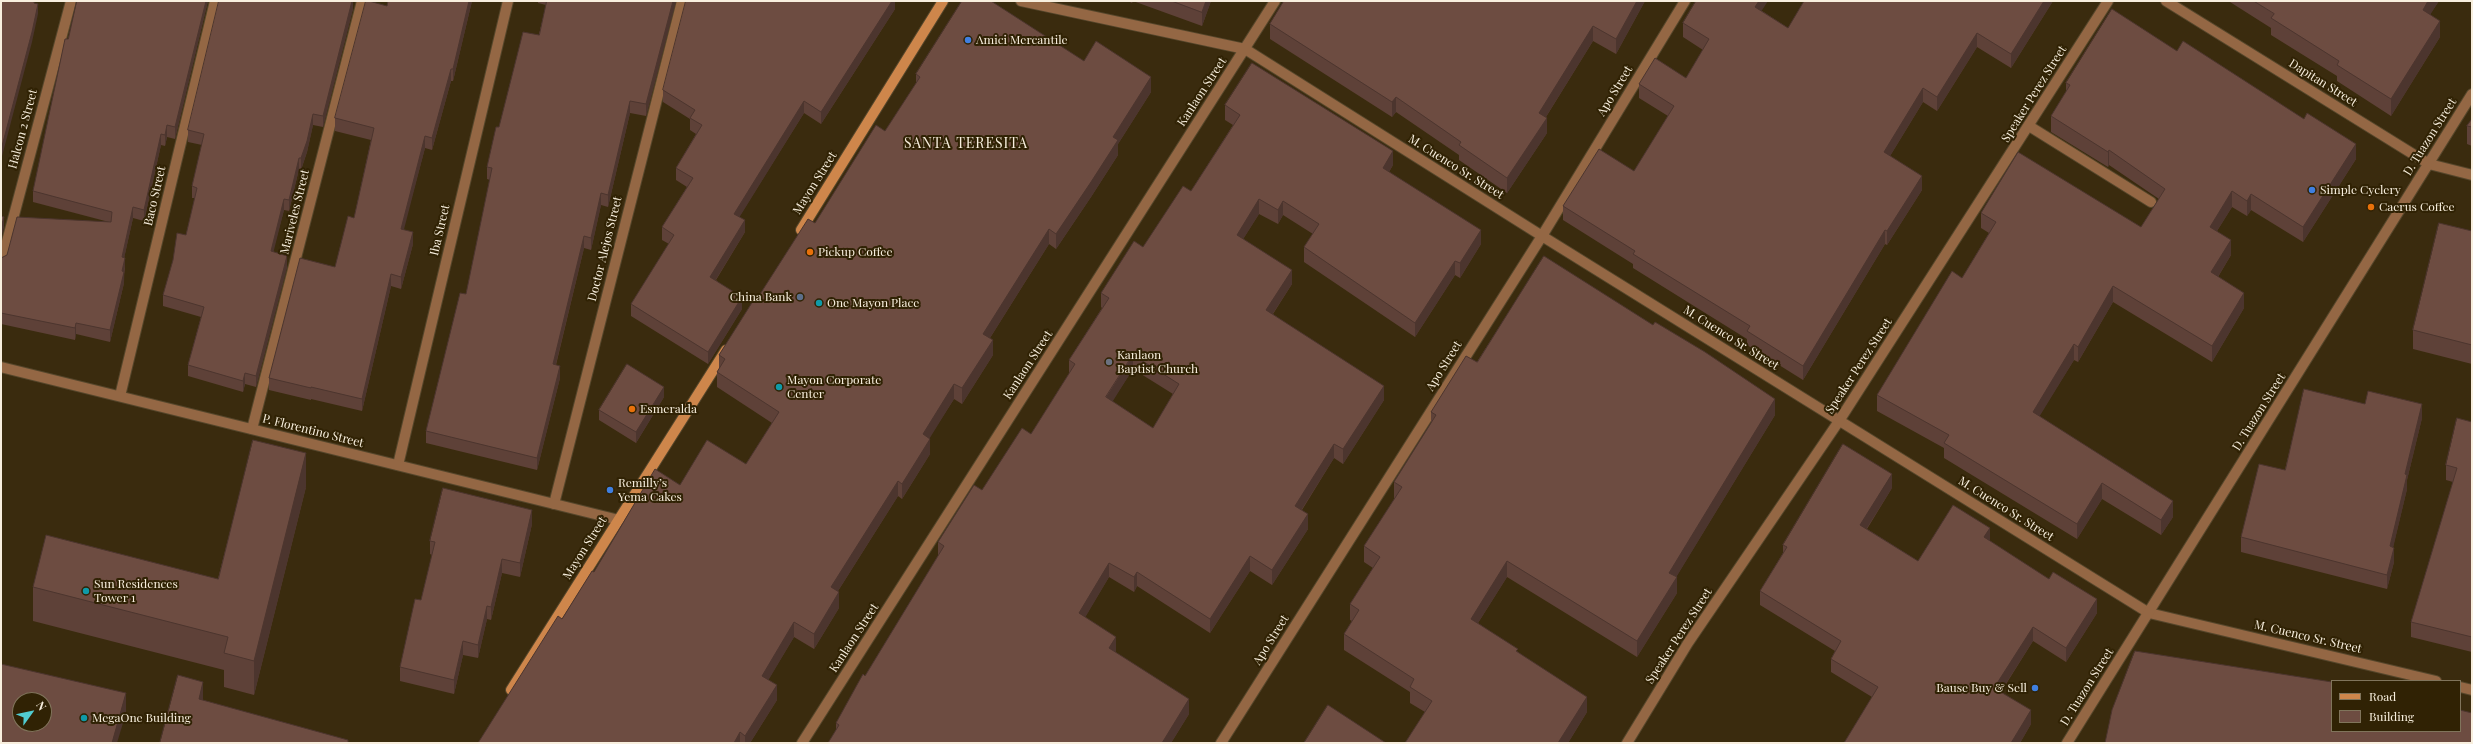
<!DOCTYPE html>
<meta charset="utf-8">
<style>
body{margin:0}
#map{position:relative;width:2473px;height:744px;overflow:hidden;background:#3a2b0e;font-family:"Playfair Display",serif}
canvas{display:block}
.frame{position:absolute;inset:0;border:2px solid #f8efde;pointer-events:none}
.legend{position:absolute;left:2331px;top:680px;width:130px;height:52px;box-sizing:border-box;background:#302204;border:1px solid #80745b;margin:0;padding:5px 7px;list-style:none;font-size:12px;color:#f8efde}
.legend li{display:flex;align-items:center;gap:8px;height:20px}
.legend b{width:20px;border:1px solid #80745b}
.north{position:absolute;left:12px;top:692px;width:40px;height:40px;box-sizing:border-box;background:#302204;border:1px solid #80745b;border-radius:50%;rotate:57deg;font-size:11px;font-weight:700;line-height:16px;text-align:center;color:#f8efde}
.north::after{content:'';display:block;margin:auto;width:14px;height:18px;background:#51ccd1;clip-path:polygon(50% 0,100% 100%,50% 72%,0 100%)}
</style>
<div id="map">
<canvas width="2473" height="744"></canvas>
<div class="frame"></div>
<ul class="legend">
<li><b style="height:5px;background:#ce864b"></b>Road</li>
<li><b style="height:11px;background:#6d4c41"></b>Building</li>
</ul>
<div class="north">N</div>
</div>
<script>
const g = document.querySelector('canvas').getContext('2d');
g.lineJoin = 'round';
function strokePath(path, color, width, dash) { g.strokeStyle = color; g.lineWidth = width; g.lineCap = dash ? 'butt' : 'round'; g.setLineDash(dash || []); g.stroke(path); }
function fill(path, color) { g.fillStyle = color; g.fill(path, 'evenodd'); }
function label(font, color, halo, rows, align = 'center') {
  g.font = font + ' "Playfair Display",serif'; g.lineWidth = 4; g.setLineDash([]); g.textBaseline = 'middle'; g.strokeStyle = halo; g.fillStyle = color; for (const [text, x, y, turn = 0] of rows) {
    g.save(); g.translate(x, y); g.rotate((+turn || 0) * Math.PI / 180); g.textAlign = isNaN(turn) ? turn : align; if (halo) g.strokeText(text, 0, 0); g.fillText(text, 0, 0); g.restore();
  }
}
const minor = new Path2D(`
 M1021,1L1245,49L1542,236L2149,613L2436,681
 M2029,126L2151,202
 M1,264L71,1
 M120,396L215,1
 M252,429L362,1
 M398,465L508,1
 M554,504L682,1
 M2460,687L2472,690
 M802,743L1275,1
 M1221,743L1542,236L1685,1
 M1627,743L1688,643L1839,421L2108,1`);
const tertiary = new Path2D(`
 M2166,1L2429,164L2472,175
 M1,367L619,520
 M2067,743L2472,94`);
const secondary = new Path2D(`
 M801,230L943,1
 M511,690L726,350`);
strokePath(minor, '#55462b', 12);
strokePath(tertiary, '#55462b', 12);
strokePath(secondary, '#55462b', 12);
strokePath(minor, '#946744', 10);
strokePath(tertiary, '#946744', 10);
strokePath(secondary, '#ce864b', 10);
fill(new Path2D(`
 M208,1L175,139L167,137L165,146L161,145L144,221L133,218L124,258L125,269L124,274V283L110,342L76,334L75,340L1,324V258L109,222L33,202V191L68,39Z
 M353,1V9L323,127L313,125L307,152L301,170L299,169L289,211L284,210L273,251L287,267L256,387L245,384L243,392L188,376V365L201,317L163,306V295L186,235L195,198H192V186L202,145L188,142V130Z
 M388,1H472L453,81H451L432,150L425,148L403,230L413,244L401,289L391,286L362,411L311,399V400L269,390V378L335,267L354,218L371,140L335,131V118L387,6Z
 M538,1H676L646,116L630,113L608,207L601,205L591,250L584,248L556,365L560,378L537,470L426,443V431L466,294L490,180L487,179V167L499,127L539,35L546,5L538,3Z
 M895,1V9L821,124L804,113L739,217L745,232L716,280L742,309L708,364L631,316V304L669,244L662,240V227L687,187L676,180V168L696,134L690,130V119L663,102V90Z
 M1128,1H1211L1202,26L1133,1L1132,3Z
 M1284,1H1645L1616,54L1593,41L1546,117L1547,133L1507,193L1459,160V155L1396,112L1392,117L1270,39V24Z
 M2053,1L2011,68L1977,47L1937,111L1923,102L1890,156L1922,190L1887,245L1885,244L1803,380L1747,345V339L1633,268V264L1563,220V206L1634,171L1668,116L1639,98V84L1686,78L1703,50L1683,37V23L1762,11L1788,28Z
 M2230,1H2439L2430,14L2440,37L2391,116L2337,81V76L2271,35V28L2230,2Z
 M2177,51L2356,159L2303,242L2251,210L2247,216L2232,207L2217,231L2231,255L2218,277L2244,308L2212,362L2113,302L2078,362L2074,360L2039,416L2173,517L2161,535L2102,499L2077,539L1944,458V448L1877,411V395L1962,278L1989,233L1981,228V213L2141,227L2159,199L2109,165L2108,167L2051,132V116L2066,92V83Z
 M1084,61L1151,92L1118,144V155L1091,197L1056,249L1049,244L990,338L993,355L962,404L954,399L929,438L930,454L902,499L898,496L838,591L839,608L814,649L794,637L768,680L777,700L750,743H478L562,619L594,572L680,485L746,464L772,423L717,387V372L719,369V355L755,302L885,131L916,84V74Z
 M1225,105L1393,165L1389,172L1481,244L1460,278L1455,275L1415,337L1304,262V247L1313,234L1283,215L1278,224L1259,214L1243,239L1292,284L1273,314L1384,400L1343,464L1334,458L1302,510L1308,529L1272,585L1250,571L1210,633L1137,586L1134,592L1109,577L1085,617L1116,651L1115,652L1189,714L1171,743H828L836,731V723L865,676L938,556V542L1031,434L1069,374V360L1102,308L1101,307V293L1143,247L1191,191L1233,125L1225,120ZM1133,369L1173,394L1153,428L1112,401Z
 M2472,119V146L2467,144V126Z
 M2472,231V364L2413,349V330Z
 M1477,362L1775,415L1676,577L1677,593L1637,657L1507,577L1478,623L1518,652L1587,712L1568,743H1405L1425,712L1410,703V692L1344,650V634L1352,621L1350,620V604L1373,568L1364,562V546L1395,498H1394V482L1431,424V412Z
 M664,397L636,443L599,420V410Z
 M2422,418L2407,480V489L2393,547L2394,562L2387,589L2241,552V537L2285,470Z
 M2472,422V652L2411,637V622L2453,482L2446,480V465Z
 M306,487L254,695L224,687V670L33,621V587L218,579Z
 M1892,488L1867,529L1918,561L1990,541L2097,613L2066,662L2033,641L2001,692L2031,724L2020,743H1844L1872,697L1831,672V659L1835,651L1760,605V591L1783,553V545Z
 M532,524L520,577L502,573L491,620L487,619L478,658L463,655L454,694L400,681V667L421,600L432,555L430,554V541Z`), '#5e4138');
fill(new Path2D(`
 M206,1H208L175,139V127Z
 M352,1H353V9L323,127V116Z
 M469,1H472L453,81V69Z
 M673,1H676L646,116V104Z
 M892,1H895V9L821,124V112Z
 M1206,1H1211L1202,26V12Z
 M1637,1H1645L1616,54V39Z
 M1759,1H1768L1755,21V7Z
 M2044,1H2053L2011,68V54Z
 M2428,1H2439L2423,26V10Z
 M38,4V14L32,42L1,160V150Z
 M2440,21V37L2391,116V99Z
 M1593,26V41L1539,128V113Z
 M1977,33V47L1937,111V97Z
 M451,69V81L432,150V138Z
 M1151,77V92L1118,144V155L1091,197L1056,249V234L1113,137Z
 M1923,88V102L1884,166V152Z
 M1396,97V112L1392,117V102Z
 M630,101V113L608,207V195Z
 M804,101V113L734,226V214Z
 M313,114V125L307,152L301,170V158Z
 M1547,118V133L1507,193V178Z
 M167,125V137L165,146V135Z
 M161,134V145L144,221V210Z
 M425,136V148L401,241V229Z
 M2356,144V159L2303,242V227Z
 M2109,150V165L2108,167V152Z
 M1393,151V165L1383,182V168Z
 M299,158V169L289,211V200Z
 M1922,176V190L1887,245V231Z
 M2232,191V207L2210,242V227Z
 M601,193V205L591,250V238Z
 M2251,194V210L2247,216V201Z
 M284,199V210L271,262V251Z
 M1259,199V214L1237,249V235Z
 M1283,201V215L1278,224V210Z
 M133,207V218L122,268V257Z
 M4,217V228L1,239V228Z
 M745,220V232L710,289V277Z
 M1049,229V244L983,349V334Z
 M1481,230V244L1460,278V263Z
 M1885,230V244L1803,380V366Z
 M413,232V244L401,289V277Z
 M584,236V248L553,376V364Z
 M2231,240V255L2211,288V272Z
 M287,256V267L256,387V376Z
 M125,258L124,283L110,342V330Z
 M1455,261V275L1415,337V323Z
 M1292,270V284L1266,324V310Z
 M391,274V286L362,411V399Z
 M2113,286V302L2078,362V347Z
 M2244,293V308L2212,362V346Z
 M742,297V309L708,364V352Z
 M76,323V334L75,340V328Z
 M993,340V355L962,404V388Z
 M2074,344V360L2033,427V412Z
 M1133,355V369L1106,412V397Z
 M560,366V378L537,470V458Z
 M245,373V384L243,392V381Z
 M954,384V399L923,449V434Z
 M1384,386V400L1343,464V449Z
 M664,387V397L636,443V432Z
 M1775,399V415L1669,589V573Z
 M2422,404V418L2407,480V489L2390,561V546L2405,474Z
 M930,439V454L902,499V484Z
 M1334,444V458L1295,520V506Z
 M306,453V487L254,695V661Z
 M1892,474V488L1860,539V525Z
 M898,481V496L831,602V587Z
 M2102,483V499L2077,539V524Z
 M2173,501V517L2161,535V520Z
 M532,510V524L520,577V563Z
 M1308,514V529L1272,585V570Z
 M1990,528V542L1984,537Z
 M2394,548V562L2387,589V575Z
 M1250,556V571L1210,633V619Z
 M502,559V573L491,620V607Z
 M1507,561V577L1471,634V619Z
 M1109,563V577L1079,628V613Z
 M1137,572V586L1134,592V577Z
 M1677,577V593L1637,657V641Z
 M839,592V608L814,649V634Z
 M2097,599V613L2066,662V648Z
 M487,606V619L478,658V645Z
 M794,622V637L762,691V676Z
 M2033,627V641L1994,702V688Z
 M1116,637V651L1109,662V648Z
 M463,641V655L454,694V680Z
 M203,682V716L199,699Z
 M777,685V700L750,743H745V736Z
 M126,693V713L117,743H112Z
 M1587,697V712L1568,743H1558Z
 M1189,699V714L1171,743H1162Z
 M2031,710V724L2020,743H2011Z
 M740,732V743H734Z`), '#4c352e');
const building = new Path2D(`
 M1,1H34V3L38,4L32,32L1,150Z
 M77,1H206L175,127L167,125L165,135L161,134L144,210L133,207L122,257L125,258L122,271L124,272L110,330L76,323L75,328L1,313V258L7,255L17,217L111,222L112,212L33,191L65,39H68Z
 M219,1H352L323,116L313,114L307,141L301,158H299L289,200L284,199L271,251L287,256L256,376L245,373L243,381L188,365L204,307L163,295L173,260L177,233L186,235L197,188L192,186L204,134L188,130Z
 M366,1H369L387,6L388,1H469L453,69H451L432,138L425,136L401,229L413,232L401,277L391,274L362,399L311,387V388L269,378L300,258L335,267L348,216L354,218L374,128L335,118Z
 M547,1H673L646,104L630,101L608,195L601,193L591,238L584,236L553,364L560,366L537,458L426,431L460,293L466,294L492,168L487,167L496,127H499L523,32L539,35Z
 M686,1H892L821,112L804,101L734,214L745,220L710,277L742,297L708,352L631,304L674,235L662,227L693,178L676,168L702,125L690,118L695,110L663,90Z
 M962,1H991L1084,61L1096,41L1151,77L1113,137L1118,140L1091,182L1056,234L1049,229L983,334L993,340L962,388L954,384L923,434L930,439L902,484L898,481L831,587L839,592L814,634L794,622L762,676L777,685L745,736L740,732L734,743H478L558,616L562,619L592,571L594,572L655,469L680,485L707,440L746,464L779,412L717,372L725,359L719,355L753,301L755,302L808,219L815,223L876,125L885,131L920,77L916,74Z
 M1172,1H1206L1202,12Z
 M1284,1H1637L1616,39L1593,26L1539,113L1547,118L1507,178L1459,145L1461,142L1396,97L1392,102L1270,24Z
 M1696,1H1759L1755,7L1788,28L1804,1H2044L2011,54L1977,33L1937,97L1923,88L1884,152L1922,176L1887,231L1885,230L1803,366L1747,331L1750,326L1633,254L1635,251L1563,206L1599,149L1634,171L1674,106L1639,84L1655,58L1686,78L1709,39L1683,23Z
 M2254,1H2428L2423,10L2440,21L2391,99L2337,65L2339,61L2271,18L2274,14Z
 M2112,9L2177,51L2183,41L2304,119L2307,113L2356,144L2303,227L2251,194L2247,201L2232,191L2210,227L2231,240L2211,272L2244,293L2212,346L2113,286L2078,347L2074,344L2033,412L2173,501L2161,520L2102,483L2077,524L1944,443L1949,435L1877,395L1952,271L1962,278L1996,222L1981,213L2018,152L2141,227L2165,189L2109,150L2108,152L2051,116L2070,85L2066,83Z
 M1252,63L1393,151L1383,168L1481,230L1460,263L1455,261L1415,323L1304,247L1319,224L1283,201L1278,210L1259,199L1237,235L1292,270L1266,310L1384,386L1343,449L1334,444L1295,506L1308,514L1272,570L1250,556L1210,619L1137,572L1134,577L1109,563L1079,613L1116,637L1109,648L1189,699L1162,743H828L839,725L836,723L863,674L865,676L944,546L938,542L974,485L982,490L1022,428L1031,434L1075,364L1069,360L1109,298L1101,293L1134,241L1143,247L1183,186L1191,191L1240,115L1225,105ZM1133,355L1179,384L1153,428L1106,397Z
 M2472,119V127L2467,126Z
 M1,216L4,217L1,228Z
 M2439,223L2472,231V345L2413,330Z
 M1544,256L1653,325L1655,322L1705,352L1775,399L1669,573L1677,577L1637,641L1507,561L1471,619L1518,649L1516,651L1587,697L1558,743H1405L1432,701L1410,687L1414,679L1344,634L1359,610L1350,604L1380,557L1364,546L1402,487L1394,482L1436,415L1431,412L1466,356L1477,362Z
 M627,364L664,387L636,432L599,410Z
 M2304,389L2365,404L2368,391L2422,404L2405,474L2407,475L2390,546L2394,548L2387,575L2241,537L2259,464L2285,470Z
 M2457,418L2472,422V637L2411,622L2457,468L2446,465Z
 M253,440L306,453L254,661L224,653L228,637L33,587L46,535L218,579Z
 M1843,444L1892,474L1860,525L1918,561L1953,505L1990,528L1984,537L2049,579L2053,572L2097,599L2066,648L2033,627L1994,688L2031,710L2011,743H1844L1878,687L1831,659L1841,641L1760,591L1787,547L1783,545Z
 M443,488L532,510L520,563L502,559L491,607L487,606L478,645L463,641L454,680L400,667L415,599L421,600L435,542L430,541Z
 M2135,651L2332,682V731H2460V710L2472,713V743H2105L2112,710Z
 M1,664L126,693L112,743H1ZM20,700H44V724H20Z
 M178,675L203,682L199,699L348,740V743H160Z
 M1328,705L1386,743H1304Z`);
fill(building, '#6d4c41');
strokePath(building, '#4c352e', 1);
for (const [x, y, r, color] of [
 [968,40,4,"#3f7fe0"],
 [2312,190,4,"#3f7fe0"],
 [2371,207,4,"#e8710a"],
 [810,252,4,"#e8710a"],
 [800,297,4,"#5c6f8a"],
 [819,303,4,"#0f9aa8"],
 [1109,362,4,"#6b7280"],
 [779,387,4,"#0f9aa8"],
 [632,409,4,"#e8710a"],
 [610,490,4,"#3f7fe0"],
 [86,591,4,"#0f9aa8"],
 [2035,688,4,"#3f7fe0"],
 [84,718,4,"#0f9aa8"]
]) { const dot = new Path2D(); dot.arc(x, y, r, 0, 2 * Math.PI); g.fillStyle = color; g.fill(dot); strokePath(dot, '#302204', 1.5); }
label('12px', '#f8efde', '#302204', [
 ["Amici Mercantile",976,40],
 ["Simple Cyclery",2320,190],
 ["Caerus Coffee",2379,207],
 ["Pickup Coffee",818,252],
 ["China Bank",792,297,"right"],
 ["One Mayon Place",827,303],
 ["Kanlaon",1117,355],
 ["Baptist Church",1117,369],
 ["Mayon Corporate",787,380],
 ["Center",787,394],
 ["Esmeralda",640,409],
 ["Remilly’s",618,483],
 ["Yema Cakes",618,497],
 ["Sun Residences",94,584],
 ["Tower 1",94,598],
 ["Bause Buy & Sell",2027,688,"right"],
 ["MegaOne Building",92,718]
], 'left');
label('12px', '#f8efde', '#302204', [
 ["Dapitan Street",2323,83,32],
 ["Apo Street",1615,91,-59],
 ["Kanlaon Street",1202,92,-57],
 ["Speaker Perez Street",2034,94,-58],
 ["Halcon 2 Street",23,129,-75],
 ["D. Tuazon Street",2430,137,-58],
 ["M. Cuenco Sr. Street",1456,167,32],
 ["Mayon Street",815,183,-58],
 ["Baco Street",155,196,-77],
 ["Mariveles Street",295,212,-76],
 ["Iba Street",440,230,-77],
 ["Doctor Alejos Street",605,249,-76],
 ["M. Cuenco Sr. Street",1731,338,32],
 ["Kanlaon Street",1028,365,-57],
 ["Apo Street",1444,366,-58],
 ["Speaker Perez Street",1859,366,-57],
 ["D. Tuazon Street",2259,412,-58],
 ["P. Florentino Street",313,431,14],
 ["M. Cuenco Sr. Street",2006,509,32],
 ["Mayon Street",585,548,-58],
 ["Speaker Perez Street",1679,636,-57],
 ["M. Cuenco Sr. Street",2308,637,13],
 ["Kanlaon Street",854,638,-57],
 ["Apo Street",1271,640,-58],
 ["D. Tuazon Street",2087,687,-58]
]);
g.letterSpacing = '1px';
label('14px', '#f8efde', '#302204', [
 ["SANTA TERESITA",966,144]
]);
g.letterSpacing = '0px';
</script>
